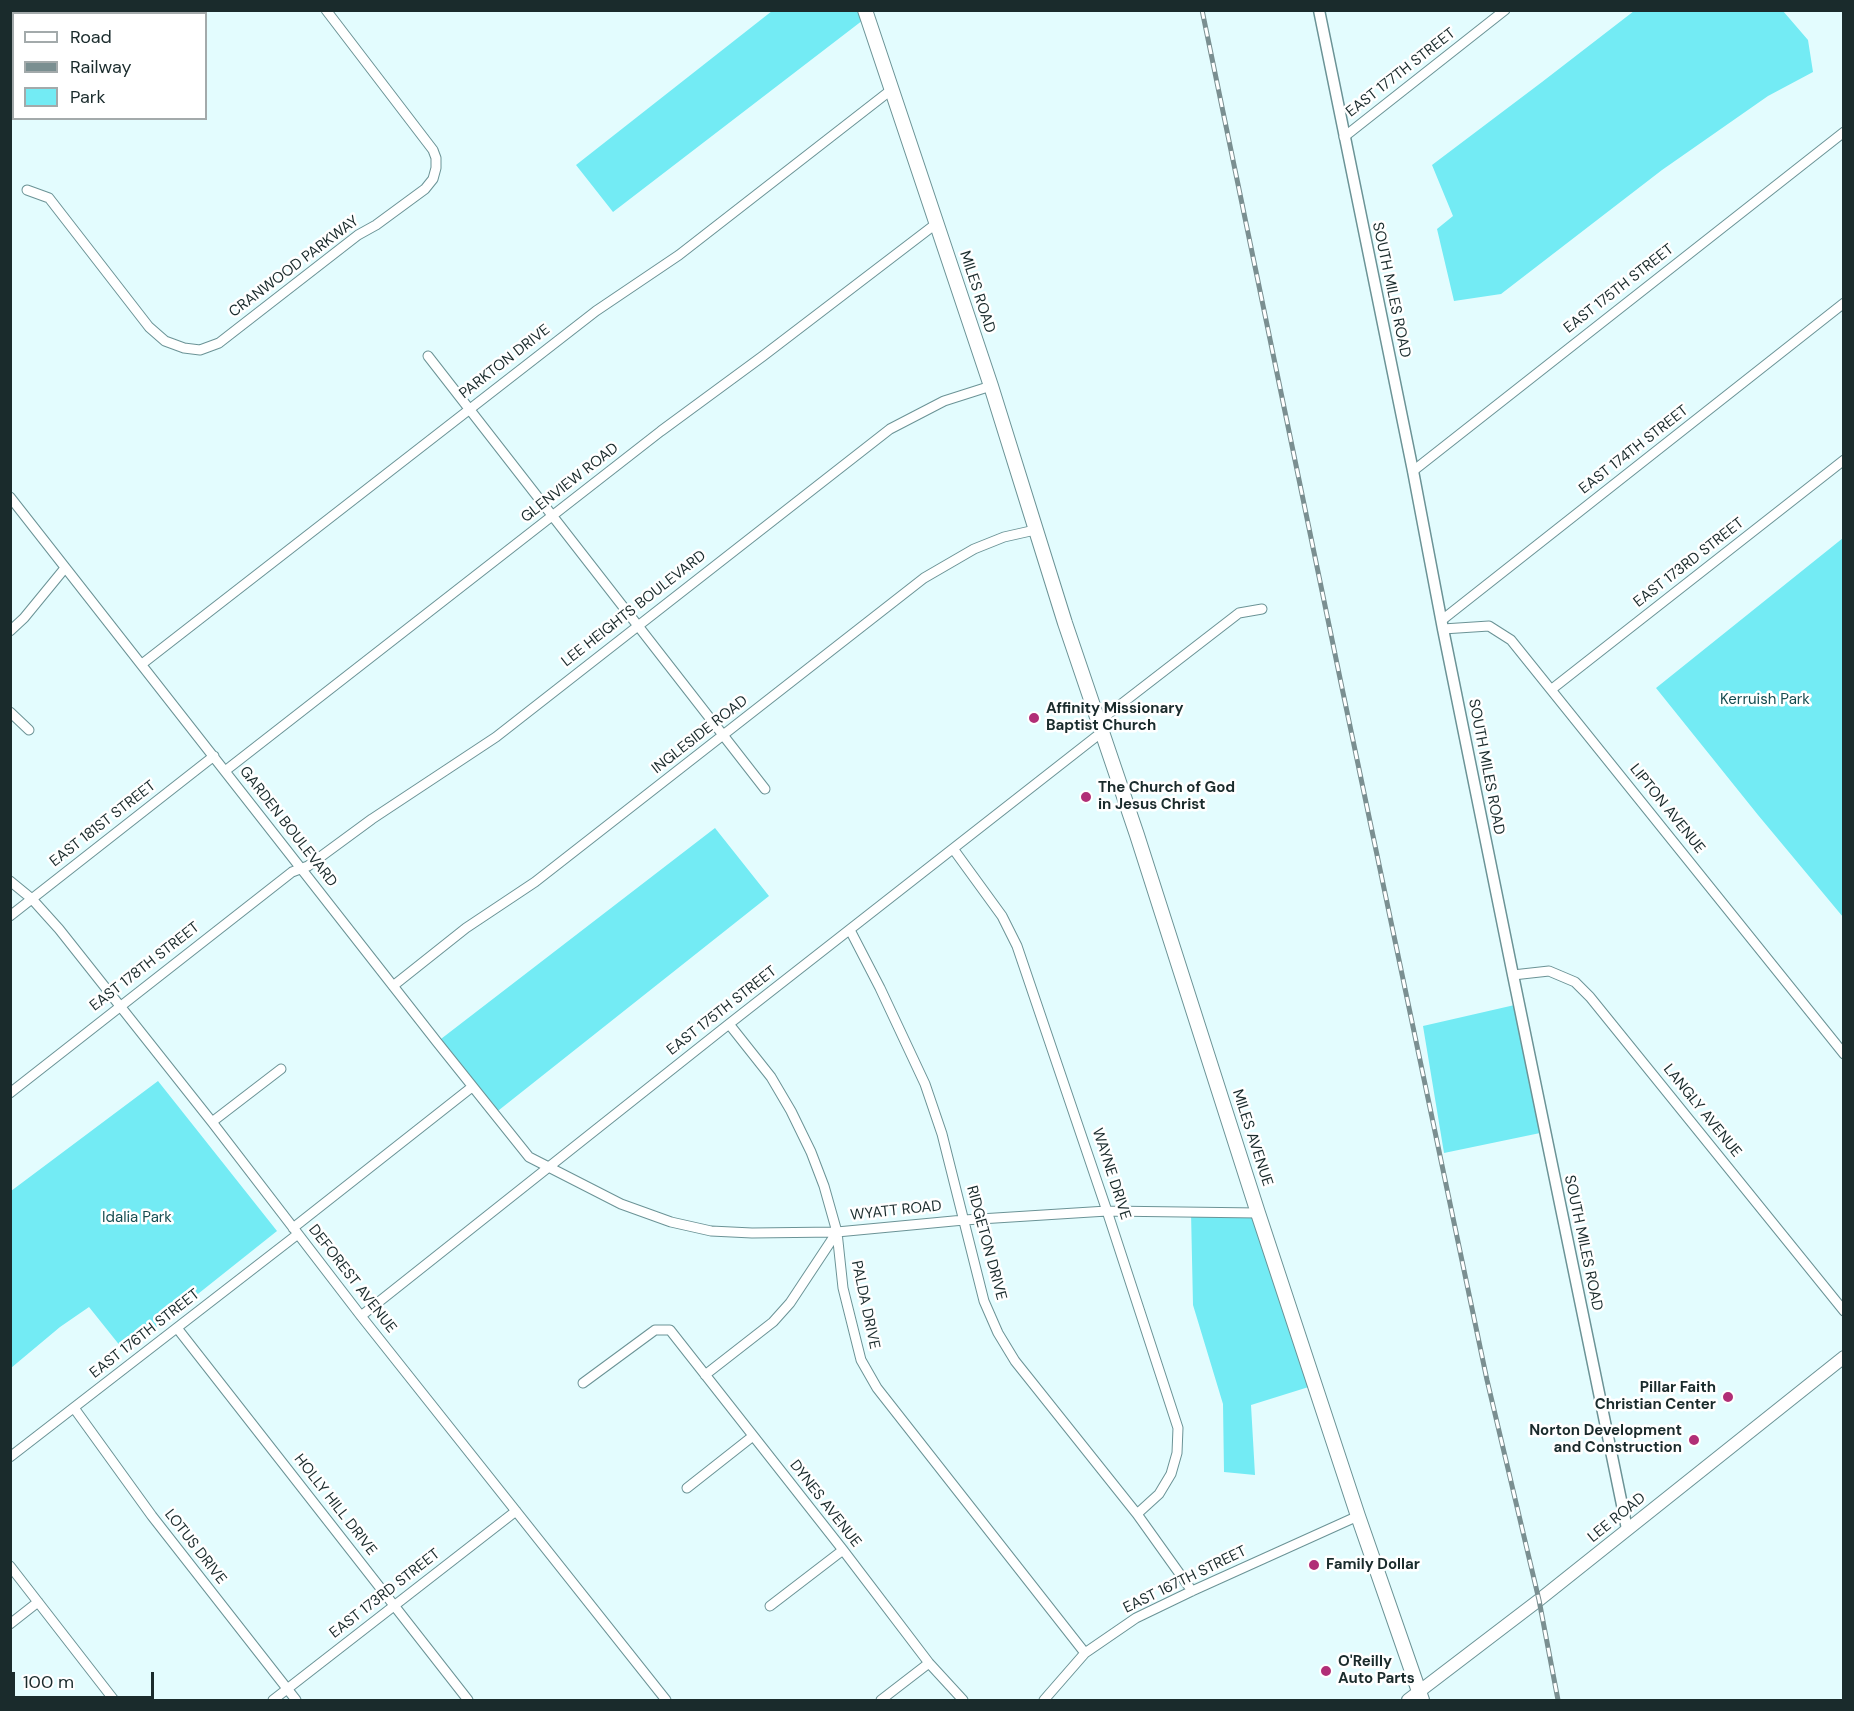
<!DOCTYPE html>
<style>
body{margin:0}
#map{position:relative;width:1854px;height:1711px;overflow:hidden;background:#e3fcfe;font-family:"DM Sans",sans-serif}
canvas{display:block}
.frame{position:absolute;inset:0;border:12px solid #1a2b2c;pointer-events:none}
.legend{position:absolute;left:12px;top:12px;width:195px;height:108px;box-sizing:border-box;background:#fff;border:2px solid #a3aaab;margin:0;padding:8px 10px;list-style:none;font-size:18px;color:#1a2b2c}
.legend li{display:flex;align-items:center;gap:12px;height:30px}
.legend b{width:30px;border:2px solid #a3aaab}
.scale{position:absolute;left:12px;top:1672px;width:142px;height:27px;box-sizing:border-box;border:3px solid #1a2b2c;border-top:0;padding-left:8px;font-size:18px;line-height:21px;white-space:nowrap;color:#1a2b2c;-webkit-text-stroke:4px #fff;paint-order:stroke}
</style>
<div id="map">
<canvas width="1854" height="1711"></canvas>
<div class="frame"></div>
<ul class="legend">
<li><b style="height:8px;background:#fff"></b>Road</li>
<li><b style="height:8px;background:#7a8f91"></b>Railway</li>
<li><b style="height:16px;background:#73ebf4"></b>Park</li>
</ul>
<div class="scale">100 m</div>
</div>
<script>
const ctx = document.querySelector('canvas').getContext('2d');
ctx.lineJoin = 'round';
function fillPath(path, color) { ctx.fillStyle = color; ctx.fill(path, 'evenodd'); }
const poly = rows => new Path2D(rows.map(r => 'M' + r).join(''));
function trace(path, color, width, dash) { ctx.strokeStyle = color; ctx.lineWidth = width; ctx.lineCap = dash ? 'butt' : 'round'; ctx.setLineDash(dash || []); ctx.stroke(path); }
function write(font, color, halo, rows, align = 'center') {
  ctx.font = font + ' "DM Sans",sans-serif'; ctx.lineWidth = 5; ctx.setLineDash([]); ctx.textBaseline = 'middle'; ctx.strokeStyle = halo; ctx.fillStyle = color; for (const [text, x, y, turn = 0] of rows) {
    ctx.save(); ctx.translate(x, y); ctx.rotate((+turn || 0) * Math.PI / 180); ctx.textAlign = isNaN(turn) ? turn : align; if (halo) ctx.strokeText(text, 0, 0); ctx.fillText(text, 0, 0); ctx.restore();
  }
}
const green = poly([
 [772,11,865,11,867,17,613,212,576,165],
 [1634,11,1783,11,1808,40,1813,72,1768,96,1662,170,1501,294,1454,301,1437,229,1453,216,1432,165,1542,82],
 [1843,538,1843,917,1758,815,1656,688],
 [715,828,769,896,494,1114,437,1042],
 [1519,1004,1545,1132,1444,1153,1423,1026],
 [158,1081,277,1231,125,1352,89,1307,60,1327,11,1368,11,1191],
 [1191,1212,1258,1213,1315,1385,1251,1405,1255,1475,1224,1472,1223,1404,1193,1305]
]);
const minor = poly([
 [1344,137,1505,10],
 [27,190,49,198,149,327,165,341,184,348,200,350,219,343,358,235,376,225,425,189,433,179,436,168,436,158,433,150,326,10],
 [428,356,765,789],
 [1413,471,1844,132],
 [10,497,437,1042,529,1157,621,1204,671,1222,711,1231,752,1233,837,1232,964,1220,1107,1211,1258,1213],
 [1442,620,1844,303],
 [1443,629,1489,626,1511,640,1844,1054],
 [10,631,24,618,65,568],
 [142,664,596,311,679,255,891,90],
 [1552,689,1844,460],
 [10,712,29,730],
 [1098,722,1239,613,1262,609],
 [225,771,661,431,763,356,937,223],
 [954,850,1002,916,1017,946,1107,1211,1178,1428,1177,1453,1171,1474,1159,1494,1137,1514],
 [10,881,32,899,59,929,212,1122,361,1316,666,1700],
 [10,916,214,756],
 [850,930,880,988,925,1084,942,1134,984,1301,998,1333,1015,1361,1137,1514,1192,1591],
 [1513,975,1549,971,1575,982,1590,997,1844,1311],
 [393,986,466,928,535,882,924,578,974,549,1004,537,1035,530],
 [729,1024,771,1077,791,1111,811,1152,824,1186,837,1232,843,1288,861,1360,877,1388,1085,1653],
 [10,1093,292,872,308,866,372,819,496,737,890,429,944,401,991,386],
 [212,1122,281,1069],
 [293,1228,472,1087],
 [361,1316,729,1024,1102,732],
 [177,1328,468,1700],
 [705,1375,773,1322,790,1303,837,1232],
 [583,1383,655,1330,670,1330,843,1550,929,1663,963,1700],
 [74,1408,152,1516,296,1700],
 [10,1457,298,1234],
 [687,1488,753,1436],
 [10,1566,114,1700],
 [770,1606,843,1550],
 [10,1624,38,1602],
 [273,1700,516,1511],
 [881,1700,929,1663],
 [1044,1700,1085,1653,1136,1618,1192,1591,1358,1516]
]);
const tertiary = poly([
 [1319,10,1413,471,1443,629,1513,975,1627,1529]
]);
const secondary = poly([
 [1408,1700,1539,1600,1844,1357]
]);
const primary = poly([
 [865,10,991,386,1065,623,1137,835,1258,1213,1358,1516,1422,1700]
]);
const rail = poly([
 [1202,10,1341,683,1487,1380,1539,1600,1558,1700]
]);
const markers = [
 [1034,718,6,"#b12e76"],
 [1086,797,6,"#b12e76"],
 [1728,1397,6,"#b12e76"],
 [1694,1440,6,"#b12e76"],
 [1314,1565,6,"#b12e76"],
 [1326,1671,6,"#b12e76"]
];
const streetNames = [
 ["EAST 177TH STREET",1401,73,-38],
 ["CRANWOOD PARKWAY",294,267,-37],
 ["EAST 175TH STREET",1619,289,-38],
 ["SOUTH MILES ROAD",1391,290,78],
 ["MILES ROAD",977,292,72],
 ["PARKTON DRIVE",505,362,-38],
 ["EAST 174TH STREET",1634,450,-38],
 ["GLENVIEW ROAD",570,483,-38],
 ["EAST 173RD STREET",1689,563,-38],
 ["LEE HEIGHTS BOULEVARD",634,609,-38],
 ["INGLESIDE ROAD",700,735,-38],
 ["SOUTH MILES ROAD",1486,767,79],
 ["LIPTON AVENUE",1667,809,51],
 ["EAST 181ST STREET",103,824,-38],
 ["GARDEN BOULEVARD",288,827,52],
 ["EAST 178TH STREET",145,967,-38],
 ["EAST 175TH STREET",722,1011,-38],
 ["LANGLY AVENUE",1702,1111,51],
 ["MILES AVENUE",1252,1138,72],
 ["WAYNE DRIVE",1111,1174,72],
 ["WYATT ROAD",896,1211,-6],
 ["RIDGETON DRIVE",986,1243,75],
 ["SOUTH MILES ROAD",1583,1243,78],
 ["DEFOREST AVENUE",352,1279,52],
 ["PALDA DRIVE",865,1305,78],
 ["EAST 176TH STREET",145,1334,-38],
 ["DYNES AVENUE",825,1504,52],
 ["HOLLY HILL DRIVE",335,1505,52],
 ["LEE ROAD",1617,1518,-39],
 ["LOTUS DRIVE",195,1547,52],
 ["EAST 167TH STREET",1185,1580,-26],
 ["EAST 173RD STREET",385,1594,-38]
];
const parkNames = [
 ["Kerruish Park",1765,700],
 ["Idalia Park",137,1218]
];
const poiNames = [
 ["Affinity Missionary",1046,709],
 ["Baptist Church",1046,726],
 ["The Church of God",1098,788],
 ["in Jesus Christ",1098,805],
 ["Pillar Faith",1716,1388,"right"],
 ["Christian Center",1716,1405,"right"],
 ["Norton Development",1682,1431,"right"],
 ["and Construction",1682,1448,"right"],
 ["Family Dollar",1326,1565],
 ["O'Reilly",1338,1662],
 ["Auto Parts",1338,1679]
];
fillPath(green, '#73ebf4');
trace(minor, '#6b9396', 11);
trace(tertiary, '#6b9396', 13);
trace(secondary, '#6b9396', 14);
trace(primary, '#6b9396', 16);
trace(minor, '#fff', 9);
trace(tertiary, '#fff', 10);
trace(secondary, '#fff', 12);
trace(primary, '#fff', 14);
trace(rail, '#7a8f91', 5);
trace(rail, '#fff', 3, [9]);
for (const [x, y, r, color] of markers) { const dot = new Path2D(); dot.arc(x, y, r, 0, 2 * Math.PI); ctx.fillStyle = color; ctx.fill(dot); trace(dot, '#fff', 2); }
write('15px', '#1a2b2c', '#fff', streetNames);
write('15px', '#164d51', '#fff', parkNames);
write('bold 15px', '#1a2b2c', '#fff', poiNames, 'left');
</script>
